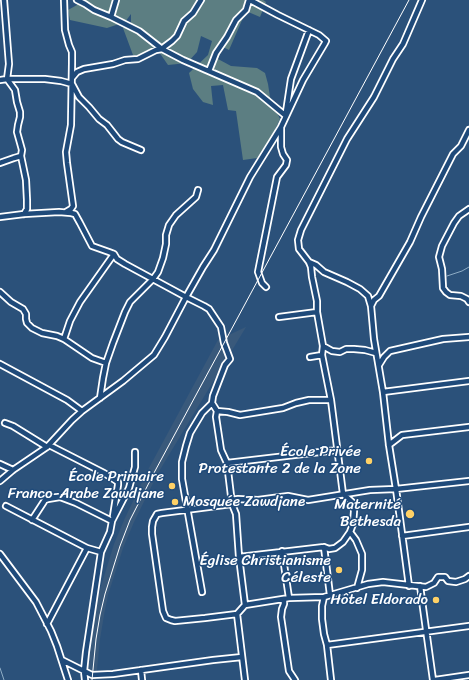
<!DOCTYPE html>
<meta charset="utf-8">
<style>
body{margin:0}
canvas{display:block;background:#2b517a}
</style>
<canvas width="469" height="680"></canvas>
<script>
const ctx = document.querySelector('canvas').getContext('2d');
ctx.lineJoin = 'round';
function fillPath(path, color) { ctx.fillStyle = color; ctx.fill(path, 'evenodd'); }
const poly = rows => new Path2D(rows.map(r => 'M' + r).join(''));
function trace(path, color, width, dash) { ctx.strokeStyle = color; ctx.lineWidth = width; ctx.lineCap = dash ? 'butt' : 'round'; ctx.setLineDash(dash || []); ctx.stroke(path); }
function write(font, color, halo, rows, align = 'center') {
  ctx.font = font + ' Sriracha,sans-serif'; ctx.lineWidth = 3; ctx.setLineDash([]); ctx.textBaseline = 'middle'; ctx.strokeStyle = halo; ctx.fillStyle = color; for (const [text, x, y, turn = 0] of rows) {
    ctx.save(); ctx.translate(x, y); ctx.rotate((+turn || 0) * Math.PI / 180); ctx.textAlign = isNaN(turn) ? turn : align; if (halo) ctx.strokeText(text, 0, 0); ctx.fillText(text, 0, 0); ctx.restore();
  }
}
const built = poly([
 [246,327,158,473,134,522,123,548,108,595,104,615,100,639,96,680,86,680,90,638,94,613,99,593,114,544,125,518,149,468,218,340]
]);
const green = poly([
 [78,0,263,0,266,2,260,17,246,11,229,50,223,47,218,59,231,66,257,68,265,73,268,84,270,97,280,119,272,136,257,158,243,160,236,111,228,110,223,85,211,86,213,105,203,102,193,89,189,73,208,55,212,41,201,36,197,52,187,63,168,65,159,52,147,50,141,55,133,55,123,28,131,26,131,14,125,22,107,28,70,20,68,10,77,5]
]);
const stream = poly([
 [447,276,462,271,469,267],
 [0,668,4,680]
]);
const street = poly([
 [64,0,65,30,69,45,72,52,72,63,71,125,66,152,67,163,73,206,71,209,66,212],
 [77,0,85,4,94,10,111,17,116,0],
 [250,0,278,15,319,35,326,41,325,43,303,80,281,127,281,147,283,154,287,160,286,165,277,177,258,272,262,283,266,287],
 [111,17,139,31,162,49,164,47,172,41,177,36,184,21,193,13,201,0],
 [209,71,216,53,227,37,236,20,246,10,249,0],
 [72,78,77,72,84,69,113,64,125,60,138,59,156,50,162,49,183,60,257,92,286,116],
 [7,79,45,79,61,81,72,84,79,97,89,107,99,119,107,125,118,139,122,142,141,150],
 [7,79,15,90,17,102,20,112,20,117,18,125,17,132,22,150,21,156,26,180,27,200,27,209,24,214],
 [0,80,7,79,9,64,4,0],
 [286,112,291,79,309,30],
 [0,163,14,158,21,156],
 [469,209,459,216,454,223,442,246,439,257,442,269,443,288,446,292,450,295,461,296,467,299,469,302],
 [0,217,24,214,59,212,71,213,75,214,80,223,92,246,109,252,114,254,117,259,125,264,186,297,204,306,209,309,221,327,224,343,230,359,225,365,213,396,212,403,217,411,216,417,221,450,227,463,232,504,236,514,239,557,245,605],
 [309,262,316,265,324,272,347,282,360,289,368,296,371,306],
 [0,292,11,302,23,309,26,314,26,319,27,323,32,328,42,333,57,336,64,339,92,358,106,363],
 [279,317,317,312],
 [64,339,70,321,80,302,114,254],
 [323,346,332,351,340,352,346,349,354,349,365,350,376,353],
 [310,357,322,355],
 [0,364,67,400,82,411],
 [379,365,384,357,390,351,443,339,469,337],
 [383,392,469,381],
 [100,398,103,378,106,363,113,343,125,312,130,302,153,279,158,272,163,258,166,244,166,235,169,225,176,215,196,197,198,190],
 [217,411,228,412,240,415,283,408,296,403,309,400,331,400],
 [5,423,13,426,47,447],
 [49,445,104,473,118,482,118,485,113,516],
 [389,445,402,435,469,427],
 [227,463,337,450],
 [0,464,13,470],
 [0,481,13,470,47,447,72,420,82,411,123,381,154,355,165,337,186,297,203,267,214,250,250,177,281,127],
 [231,500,238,499,258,500,288,496,308,500,370,490,396,489,469,481],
 [232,504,162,513,157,514,153,521,152,527,152,534,163,611,166,618,171,620,175,621,205,618,237,614,245,605,289,598,324,597,368,584,383,582,426,587,434,583,438,577,445,577,448,581,456,582,465,579,469,576],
 [6,506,87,548,101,552],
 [32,520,45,500,48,499,60,497,76,503,112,521],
 [402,536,469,527],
 [324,547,330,595],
 [282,551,289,598],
 [0,554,36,602,51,631,57,646,68,680],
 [239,557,324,547,329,549,335,548,343,542,350,532],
 [409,586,396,489,389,445,383,392,374,339,371,306,374,300,379,296,410,242,421,217,453,154,461,146,469,130],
 [420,586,433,680],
 [357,588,362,570,362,554,356,540,350,532,353,524,354,511,352,502,343,494,331,400,322,355,323,346,317,312,317,301,312,277,311,267,309,262,299,249,298,240,301,230,347,139,374,97,393,59,403,44,422,0],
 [202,592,182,479,182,462,186,446,190,433,202,413,212,403],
 [324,597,322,606,322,619,324,634,327,645,331,680],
 [284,599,284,604,282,609,281,617,289,671,295,680],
 [237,614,245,680],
 [47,624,87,548],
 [327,645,469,626],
 [62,660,92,675,113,674,213,660,242,657],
 [141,670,142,680],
 [85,680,84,671,86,652,101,552,110,532,112,521,129,488,135,467,135,452],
 [435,680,469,675]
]);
const rail = poly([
 [92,680,96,639,100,615,105,594,120,546,130,520,155,471,409,0]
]);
const markers = [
 [369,461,4,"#ffd166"],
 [172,486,4,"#ffd166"],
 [175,502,4,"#ffd166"],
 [410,514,5,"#ffd166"],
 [339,570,4,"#ffd166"],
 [436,600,4,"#ffd166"]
];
const poiNames = [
 ["École Privée",361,452],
 ["Protestante 2 de la Zone",361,469],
 ["École Primaire",164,477],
 ["Franco-Arabe Zawdjane",164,494],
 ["Mosquée Zawdjane",183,502,"left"],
 ["Maternité",401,505],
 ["Bethesda",401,522],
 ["Église Christianisme",331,561],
 ["Céleste",331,578],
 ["Hôtel Eldorado",428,600]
];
fillPath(built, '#39597b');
fillPath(green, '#5c7e82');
trace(stream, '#8eacc5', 1);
trace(street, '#fff', 8);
trace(street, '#1f4a7a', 4.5);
trace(rail, '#fff', 1);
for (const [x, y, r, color] of markers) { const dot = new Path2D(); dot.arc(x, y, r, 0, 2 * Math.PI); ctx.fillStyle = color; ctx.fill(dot); trace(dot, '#1f4a7a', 1.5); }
write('15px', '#fff', '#1f4a7a', poiNames, 'right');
</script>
